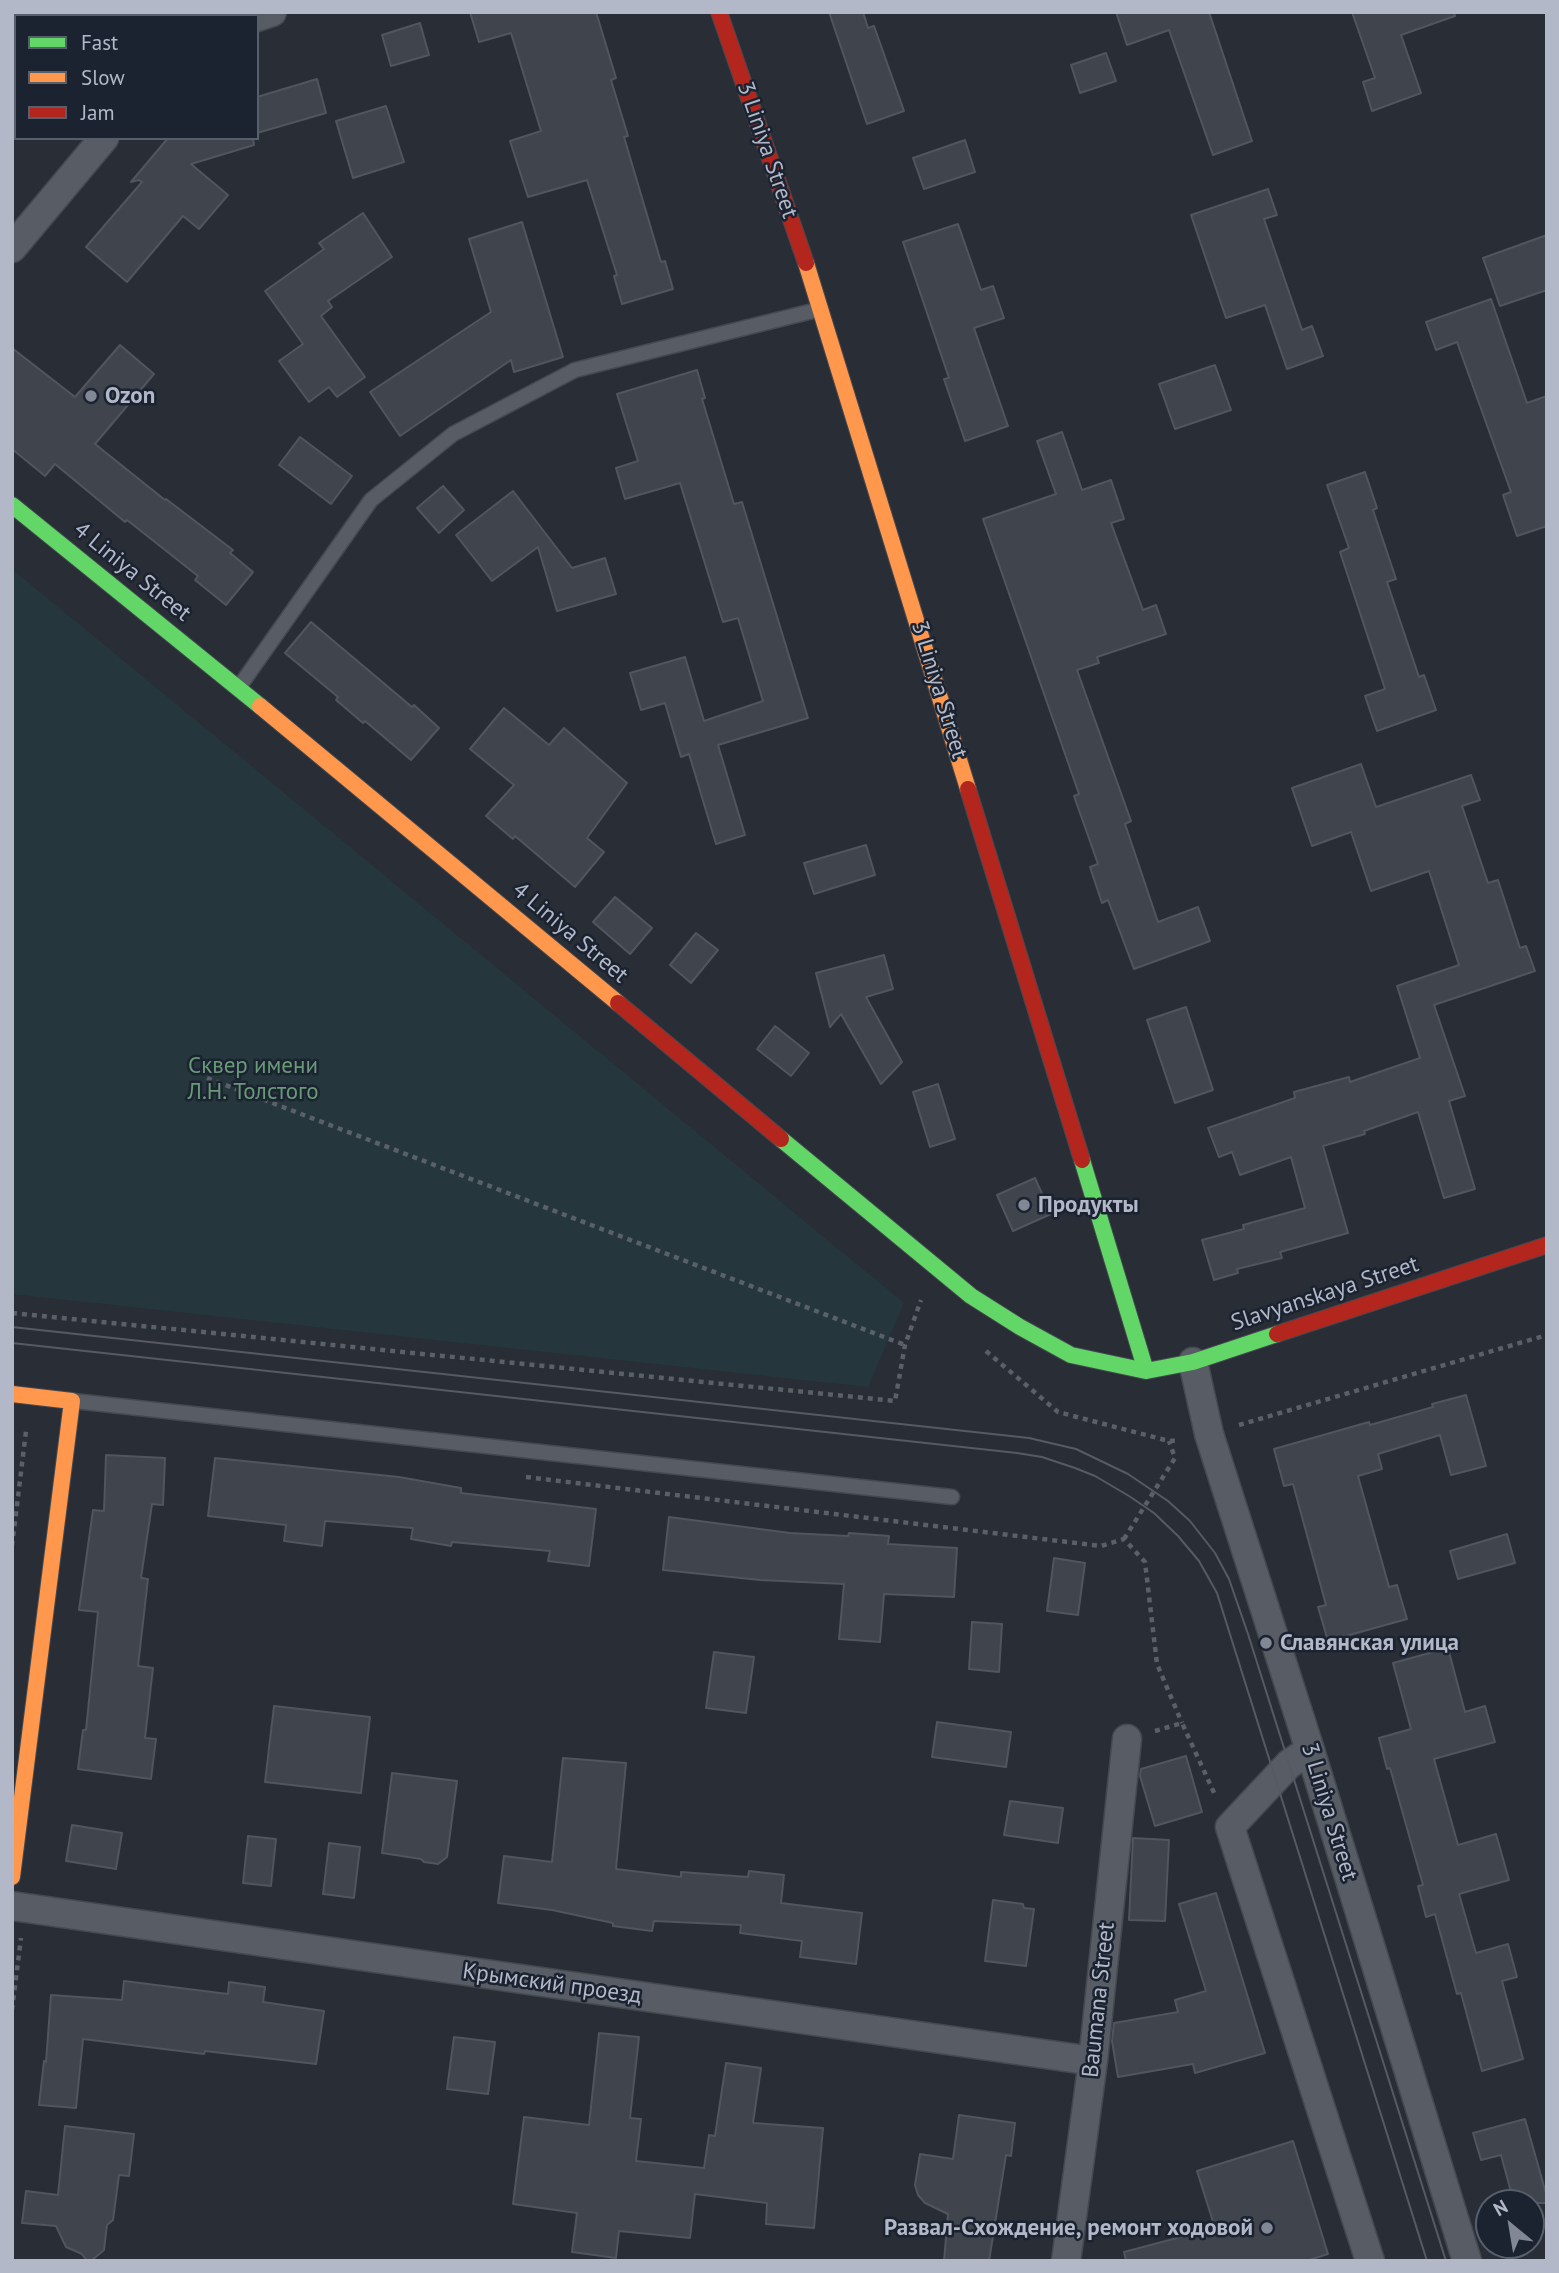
<!DOCTYPE html>
<meta charset="utf-8">
<style>
body{margin:0}
#map{position:relative;width:1559px;height:2273px;overflow:hidden;background:#282d36;font-family:"PT Sans",sans-serif}
canvas{display:block}
.frame{position:absolute;inset:0;border:14px solid #b2b8c8;pointer-events:none}
.legend{position:absolute;left:14px;top:14px;width:245px;height:126px;box-sizing:border-box;background:#1b2331;border:2px solid #575f6d;margin:0;padding:9px 12px;list-style:none;font-size:21px;color:#b2b8c8}
.legend li{display:flex;align-items:center;gap:14px;height:35px}
.legend b{width:35px;border:2px solid #575f6d}
.north{position:absolute;left:1475px;top:2189px;width:70px;height:70px;box-sizing:border-box;background:#1b2331;border:2px solid #575f6d;border-radius:50%;rotate:330deg;font-size:19px;font-weight:700;line-height:28px;text-align:center;color:#b2b8c8}
.north::after{content:'';display:block;margin:auto;width:24px;height:32px;background:#828795;clip-path:polygon(50% 0,100% 100%,50% 72%,0 100%)}
</style>
<div id="map">
<canvas width="1559" height="2273"></canvas>
<div class="frame"></div>
<ul class="legend">
<li><b style="height:9px;background:#63d668"></b>Fast</li>
<li><b style="height:9px;background:#ff974d"></b>Slow</li>
<li><b style="height:9px;background:#b3261e"></b>Jam</li>
</ul>
<div class="north">N</div>
</div>
<script>
const ctx = document.querySelector('canvas').getContext('2d');
ctx.lineJoin = 'round';
function fillPath(path, color) { ctx.fillStyle = color; ctx.fill(path, 'evenodd'); }
const poly = rows => new Path2D(rows.map(r => 'M' + r).join(''));
function trace(path, color, width, dash) { ctx.strokeStyle = color; ctx.lineWidth = width; ctx.lineCap = dash ? 'butt' : 'round'; ctx.setLineDash(dash || []); ctx.stroke(path); }
function write(font, color, halo, rows, align = 'center') {
  ctx.font = font + ' "PT Sans",sans-serif'; ctx.lineWidth = 5; ctx.setLineDash([]); ctx.textBaseline = 'middle'; ctx.strokeStyle = halo; ctx.fillStyle = color; for (const [text, x, y, turn = 0] of rows) {
    ctx.save(); ctx.translate(x, y); ctx.rotate((+turn || 0) * Math.PI / 180); ctx.textAlign = isNaN(turn) ? turn : align; if (halo) ctx.strokeText(text, 0, 0); ctx.fillText(text, 0, 0); ctx.restore();
  }
}
const green = poly([
 [12,569,904,1303,868,1387,12,1294]
]);
const building = poly([
 [470,12,596,12,616,78,611,80,628,136,624,137,661,262,665,261,673,289,622,304,614,276,617,275,587,180,528,197,510,141,541,131,511,33,479,42,470,12],
 [829,12,863,12,868,28,874,26,904,111,867,124,829,12],
 [1116,12,1209,12,1252,141,1213,155,1169,30,1127,45,1116,12],
 [1352,12,1454,12,1455,16,1401,35,1421,93,1372,111,1363,82,1375,78,1352,12],
 [420,23,429,55,391,66,382,35,420,23],
 [1106,53,1116,81,1080,93,1071,65,1106,53],
 [317,79,326,113,257,133,257,97,317,79],
 [386,106,404,162,353,178,336,121,386,106],
 [168,138,253,138,254,145,191,164,228,195,199,229,183,216,127,282,86,247,142,182,139,180,131,182,168,138],
 [965,140,975,172,924,189,913,158,965,140],
 [1268,189,1277,215,1264,219,1302,330,1312,326,1323,356,1287,369,1265,305,1226,318,1191,215,1268,189],
 [363,213,392,257,328,301,332,307,321,316,365,377,337,397,329,387,309,402,279,361,303,344,265,291,324,249,319,243,363,213],
 [522,222,563,357,514,372,511,360,400,436,370,392,491,312,469,239,522,222],
 [958,224,981,290,993,286,1004,318,974,328,1008,426,965,441,944,379,949,378,903,242,958,224],
 [1547,235,1547,290,1500,306,1483,258,1547,235],
 [1491,299,1527,403,1547,396,1547,526,1517,536,1503,495,1511,492,1457,342,1436,350,1426,322,1491,299],
 [120,345,154,374,95,444,165,500,166,499,233,550,230,553,253,572,226,605,195,580,198,576,127,520,125,522,55,464,45,476,12,449,12,348,75,397,120,345],
 [1215,365,1231,410,1175,429,1159,384,1215,365],
 [697,370,705,398,702,399,734,504,742,502,808,718,718,745,745,835,716,844,689,754,681,757,665,703,641,710,630,673,685,657,704,721,763,701,738,618,723,622,680,483,625,499,616,468,638,461,617,394,697,370],
 [1062,432,1082,490,1111,480,1124,519,1111,523,1143,610,1156,605,1166,634,1097,657,1099,663,1077,670,1131,821,1125,824,1158,922,1198,907,1210,941,1134,969,1108,900,1102,903,1090,867,1098,864,1074,796,1079,794,983,519,1056,494,1037,441,1062,432],
 [300,437,352,476,331,504,279,465,300,437],
 [1365,472,1377,508,1373,510,1396,579,1387,582,1419,677,1424,675,1436,710,1377,731,1365,696,1385,689,1340,552,1349,548,1327,485,1365,472],
 [443,486,464,510,439,533,417,508,443,486],
 [513,491,572,568,605,558,616,594,557,611,538,547,492,581,456,535,513,491],
 [311,622,412,707,414,705,439,728,411,760,365,721,363,723,336,700,338,697,285,653,311,622],
 [504,708,549,745,564,728,627,783,587,838,604,852,575,887,515,836,513,839,486,816,514,785,470,749,504,708],
 [1361,764,1376,807,1471,775,1480,800,1462,806,1488,883,1498,880,1520,948,1526,946,1535,971,1434,1005,1465,1096,1449,1101,1475,1189,1444,1198,1418,1112,1364,1131,1365,1134,1323,1146,1348,1233,1280,1252,1282,1258,1237,1269,1238,1273,1214,1280,1202,1240,1244,1229,1243,1225,1305,1208,1291,1157,1240,1175,1232,1152,1219,1157,1208,1128,1295,1098,1294,1092,1349,1077,1350,1082,1420,1058,1397,986,1459,965,1429,871,1371,891,1351,832,1312,846,1292,788,1361,764],
 [866,845,875,875,814,894,804,863,866,845],
 [615,897,652,928,630,954,593,922,615,897],
 [696,933,718,950,691,983,670,965,696,933],
 [884,955,893,989,866,997,902,1062,881,1084,841,1014,830,1027,816,973,884,955],
 [1186,1007,1213,1090,1175,1103,1147,1020,1186,1007],
 [775,1026,809,1053,791,1076,757,1049,775,1026],
 [938,1084,955,1139,930,1147,913,1092,938,1084],
 [1035,1178,1051,1214,1013,1231,997,1195,1035,1178],
 [1466,1395,1486,1466,1451,1475,1440,1435,1378,1454,1382,1469,1358,1476,1389,1587,1397,1585,1407,1619,1328,1641,1318,1607,1326,1605,1293,1484,1284,1486,1274,1449,1369,1422,1370,1425,1433,1407,1432,1404,1466,1395],
 [106,1455,165,1458,163,1505,152,1504,141,1578,148,1579,138,1666,153,1668,145,1738,156,1739,151,1779,78,1769,83,1730,86,1730,98,1612,79,1610,93,1510,104,1511,106,1455],
 [215,1458,399,1477,461,1488,461,1493,596,1509,589,1566,548,1561,550,1551,452,1542,451,1546,411,1539,413,1528,325,1521,322,1546,284,1541,286,1525,208,1516,215,1458],
 [669,1517,790,1533,848,1536,849,1533,889,1536,888,1544,957,1548,954,1597,884,1594,880,1642,839,1639,844,1584,760,1580,663,1570,669,1517],
 [1507,1534,1515,1563,1458,1579,1450,1551,1507,1534],
 [1054,1558,1085,1563,1078,1615,1047,1611,1054,1558],
 [972,1622,1002,1624,999,1672,969,1669,972,1622],
 [1448,1648,1465,1712,1485,1706,1495,1742,1434,1759,1458,1845,1496,1834,1509,1880,1459,1894,1476,1953,1508,1944,1517,1977,1502,1981,1523,2059,1482,2071,1461,1993,1457,1994,1435,1914,1426,1917,1418,1886,1423,1885,1390,1768,1387,1769,1379,1738,1411,1729,1393,1663,1448,1648],
 [714,1652,754,1657,746,1713,706,1708,714,1652],
 [274,1706,370,1717,361,1793,265,1782,274,1706],
 [937,1722,1011,1732,1006,1767,932,1757,937,1722],
 [1186,1756,1202,1812,1155,1826,1140,1776,1141,1769,1186,1756],
 [563,1758,626,1763,616,1869,681,1877,681,1872,748,1877,749,1871,784,1875,781,1903,862,1913,856,1964,800,1957,802,1941,740,1933,741,1925,654,1921,652,1931,613,1926,613,1923,552,1910,498,1903,504,1856,552,1862,563,1758],
 [392,1773,457,1781,447,1857,438,1864,424,1862,421,1859,382,1853,392,1773],
 [1010,1801,1063,1808,1058,1843,1004,1835,1010,1801],
 [72,1825,122,1833,116,1869,66,1861,72,1825],
 [248,1836,276,1839,271,1886,243,1883,248,1836],
 [1133,1838,1169,1840,1165,1921,1129,1920,1133,1838],
 [329,1843,360,1847,354,1898,323,1894,329,1843],
 [1216,1893,1265,2053,1195,2073,1193,2064,1118,2077,1112,2041,1114,2023,1178,2012,1175,2000,1206,1991,1179,1904,1216,1893],
 [993,1900,1023,1904,1024,1908,1034,1909,1026,1966,985,1961,993,1900],
 [124,1981,228,1994,229,1982,265,1987,263,2002,324,2011,316,2064,205,2051,204,2054,83,2039,76,2108,39,2105,44,2061,46,2062,51,1995,122,2000,124,1981],
 [599,2033,639,2037,630,2118,641,2119,636,2161,704,2168,709,2135,715,2136,726,2063,761,2068,753,2123,823,2128,814,2228,766,2224,767,2203,695,2194,690,2238,619,2231,616,2258,572,2252,577,2213,513,2204,524,2117,589,2125,599,2033],
 [454,2037,495,2042,488,2094,447,2089,454,2037],
 [959,2115,1015,2123,1011,2156,1006,2155,989,2261,944,2261,948,2214,925,2203,918,2195,915,2185,920,2154,953,2159,959,2115],
 [1525,2119,1547,2197,1547,2203,1514,2203,1501,2155,1481,2160,1473,2133,1525,2119],
 [65,2126,134,2134,129,2176,119,2175,113,2220,107,2225,104,2250,91,2261,87,2261,82,2254,66,2247,56,2226,22,2223,26,2191,58,2195,65,2126],
 [1293,2141,1328,2254,1306,2261,1126,2261,1124,2252,1215,2228,1197,2171,1293,2141]
]);
const path = poly([
 [207,1078,905,1345],
 [12,1313,895,1401,905,1345,921,1300],
 [986,1351,1058,1412,1169,1441,1179,1440],
 [1239,1425,1547,1335],
 [526,1477,1101,1546,1124,1539,1145,1562,1157,1664,1182,1723],
 [1124,1539,1175,1458,1169,1441],
 [12,1546,26,1431],
 [1155,1731,1182,1723,1216,1797],
 [12,2010,21,1938]
]);
const lane = poly([
 [239,687,371,500,453,434,575,370,821,309],
 [74,1401,952,1497]
]);
const street = poly([
 [163,12,165,16],
 [257,17,272,12],
 [12,248,104,138],
 [1193,1362,1209,1434,1310,1750,1467,2261],
 [1310,1750,1289,1764,1230,1827,1370,2261],
 [12,1906,1093,2061],
 [1066,2261,1093,2061,1127,1739]
]);
const fast = poly([
 [12,505,260,706],
 [781,1139,971,1296,1020,1327,1071,1355,1146,1371,1193,1362,1277,1334],
 [1082,1160,1146,1371]
]);
const slow = poly([
 [806,263,968,789],
 [260,706,618,1003],
 [12,1394,72,1401,12,1877]
]);
const jam = poly([
 [719,12,806,263],
 [968,789,1082,1160],
 [618,1003,781,1139],
 [1277,1334,1547,1245]
]);
const tram = poly([
 [12,1327,1029,1438,1076,1449,1128,1474,1168,1501,1190,1521,1215,1553,1229,1579,1248,1634,1446,2261],
 [12,1343,1017,1453,1042,1457,1075,1468,1095,1476,1129,1496,1154,1513,1178,1536,1199,1561,1217,1593,1427,2261]
]);
const markers = [
 [91,396,7,"#828795"],
 [1024,1205,7,"#828795"],
 [1266,1643,7,"#828795"],
 [1267,2228,7,"#828795"]
];
const streetNames = [
 ["3 Liniya Street",767,150,71],
 ["4 Liniya Street",132,572,39],
 ["3 Liniya Street",939,690,73],
 ["4 Liniya Street",570,933,40],
 ["Slavyanskaya Street",1325,1294,-18],
 ["3 Liniya Street",1329,1812,73],
 ["Крымский проезд",552,1984,8],
 ["Baumana Street",1099,2000,-84]
];
const poiNames = [
 ["Ozon",105,396],
 ["Продукты",1038,1205],
 ["Славянская улица",1280,1643],
 ["Развал-Схождение, ремонт ходовой",1253,2228,"right"]
];
const parkNames = [
 ["Сквер имени",253,1066],
 ["Л.Н. Толстого",253,1092]
];
fillPath(green, '#25373c');
fillPath(building, '#40444c');
trace(building, '#50555e', 2);
trace(lane, '#44484f', 17);
trace(street, '#44484f', 31);
trace(fast, '#44484f', 18);
trace(slow, '#44484f', 18);
trace(jam, '#44484f', 18);
trace(path, '#5a6067', 4.5, [5, 5]);
trace(lane, '#585c65', 14);
trace(street, '#585c65', 28);
trace(fast, '#63d668', 16);
trace(slow, '#ff974d', 16);
trace(jam, '#b3261e', 16);
trace(tram, '#575a62', 2);
for (const [x, y, r, color] of markers) { const dot = new Path2D(); dot.arc(x, y, r, 0, 2 * Math.PI); ctx.fillStyle = color; ctx.fill(dot); trace(dot, '#1b2331', 2.5); }
write('23px', '#b2b8c8', '#1b2331', streetNames);
write('bold 23px', '#b2b8c8', '#1b2331', poiNames, 'left');
write('23px', '#689a78', '#1b2331', parkNames);
</script>
